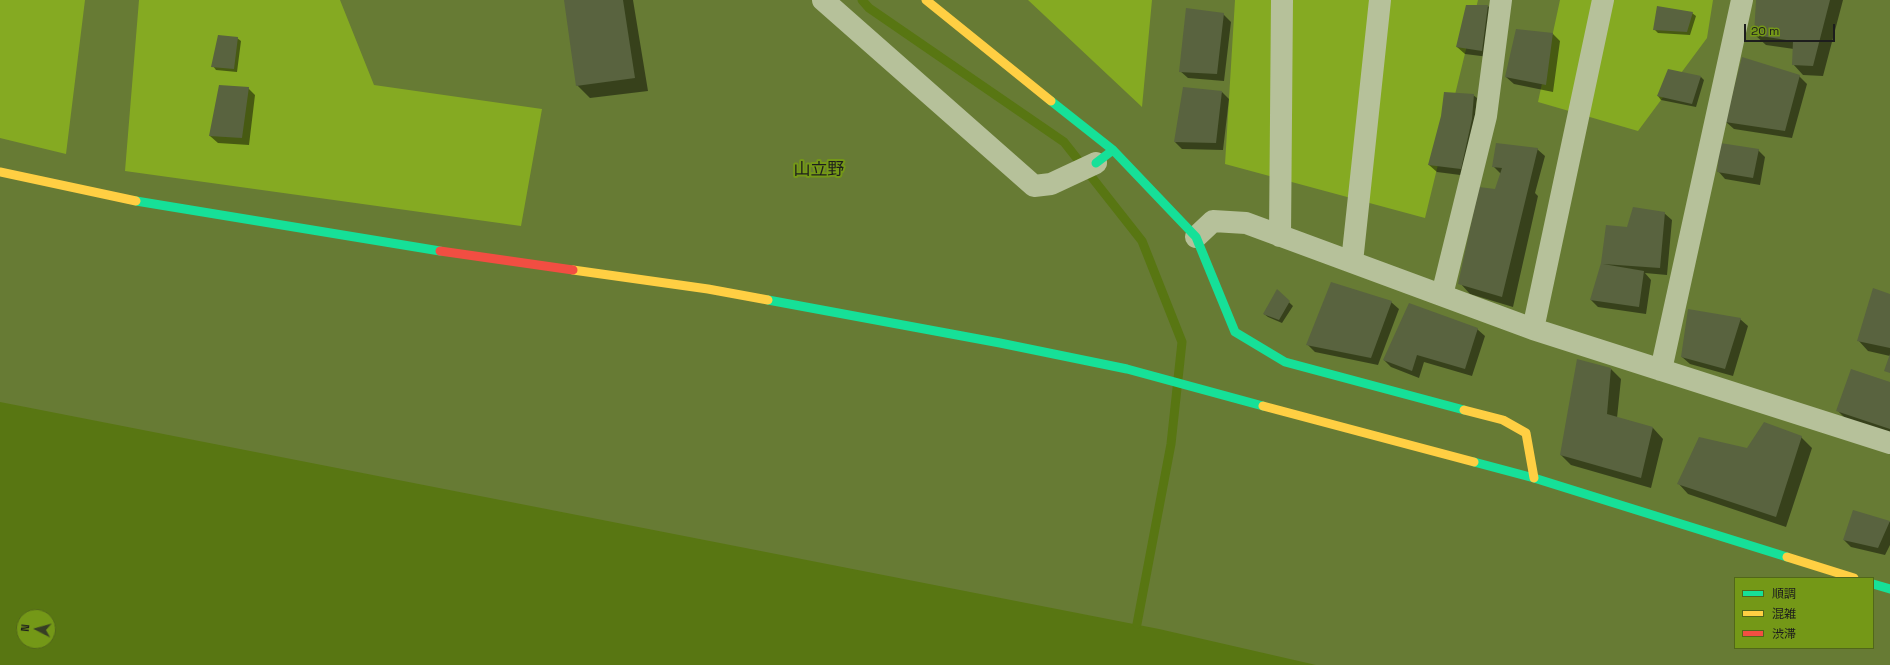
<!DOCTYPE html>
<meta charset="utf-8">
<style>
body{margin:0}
#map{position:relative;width:1890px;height:665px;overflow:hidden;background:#677b34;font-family:"Space Grotesk","Noto Sans JP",sans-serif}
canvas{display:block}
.legend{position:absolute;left:1734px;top:577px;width:140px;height:72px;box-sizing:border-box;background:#749817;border:1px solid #516719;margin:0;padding:5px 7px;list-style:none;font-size:12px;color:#1d1d1d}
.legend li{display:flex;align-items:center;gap:8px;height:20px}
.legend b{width:20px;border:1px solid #516719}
.north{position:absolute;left:16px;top:609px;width:40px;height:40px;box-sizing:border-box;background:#749817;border:1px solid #516719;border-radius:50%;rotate:276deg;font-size:11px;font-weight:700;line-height:16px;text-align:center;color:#1d1d1d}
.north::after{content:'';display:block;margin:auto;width:14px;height:18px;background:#373e25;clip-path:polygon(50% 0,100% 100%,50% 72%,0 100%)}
.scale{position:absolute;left:1744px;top:24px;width:91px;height:18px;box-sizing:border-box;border:2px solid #1d1d1d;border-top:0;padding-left:5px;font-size:12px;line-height:14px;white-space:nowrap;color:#1d1d1d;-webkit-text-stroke:3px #749817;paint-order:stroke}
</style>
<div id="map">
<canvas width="1890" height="665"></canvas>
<ul class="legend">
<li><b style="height:5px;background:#16e098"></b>順調</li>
<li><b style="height:5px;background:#ffcf43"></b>混雑</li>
<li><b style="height:5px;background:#f24e42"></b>渋滞</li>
</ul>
<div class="north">N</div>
<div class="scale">20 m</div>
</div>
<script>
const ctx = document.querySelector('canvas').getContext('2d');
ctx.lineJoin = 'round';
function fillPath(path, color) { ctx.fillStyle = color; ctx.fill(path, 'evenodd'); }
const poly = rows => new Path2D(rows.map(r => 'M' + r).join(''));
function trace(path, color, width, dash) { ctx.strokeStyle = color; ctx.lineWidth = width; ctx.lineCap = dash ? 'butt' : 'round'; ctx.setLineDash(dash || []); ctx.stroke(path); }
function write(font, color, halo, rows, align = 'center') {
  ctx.font = font + ' "Space Grotesk","Noto Sans JP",sans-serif'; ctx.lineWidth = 4; ctx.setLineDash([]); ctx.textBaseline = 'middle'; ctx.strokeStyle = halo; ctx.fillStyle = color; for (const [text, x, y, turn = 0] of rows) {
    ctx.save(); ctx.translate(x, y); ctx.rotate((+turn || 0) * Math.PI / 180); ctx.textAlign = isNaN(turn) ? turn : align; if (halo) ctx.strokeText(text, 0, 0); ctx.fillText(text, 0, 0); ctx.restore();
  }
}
const green = poly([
 [0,0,85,0,66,154,0,138],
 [139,0,340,0,374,85,542,109,521,226,125,171],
 [1028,0,1152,0,1142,107],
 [1235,0,1478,0,1425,218,1225,164],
 [1560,0,1713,0,1707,38,1638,131,1538,102]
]);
const water = poly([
 [0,402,1159,629,1316,665,0,665],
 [24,617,48,617,48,641,24,641]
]);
const shadow = poly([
 [565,0,633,0,648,91,590,98,577,85],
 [1757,0,1843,0,1823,76,1803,75,1793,64,1794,49,1766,45,1755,35],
 [1488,6,1495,14,1489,57,1465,54,1457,47],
 [1692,13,1696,16,1690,35,1658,33,1654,29],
 [1223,14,1231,22,1224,81,1188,78,1180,71],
 [1553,34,1560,41,1553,92,1514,84,1506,77],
 [237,38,241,41,237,72,216,70,213,66],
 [1799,76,1807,84,1792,138,1734,129,1726,122],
 [1701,77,1704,80,1696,107,1661,100,1658,96],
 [248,88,255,95,249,145,218,143,210,136],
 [1222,92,1229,99,1223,150,1182,149,1175,142],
 [1473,95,1477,98,1468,176,1437,172,1429,165],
 [1537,149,1545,156,1535,193,1538,196,1513,307,1470,294,1460,283,1496,190,1501,174,1493,166],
 [1758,150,1765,157,1760,185,1725,179,1718,171],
 [1664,213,1672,220,1667,275,1645,273,1651,280,1646,314,1598,307,1591,300,1602,264],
 [1277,291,1293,306,1282,323,1268,317,1264,314],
 [1890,295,1890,356,1868,351,1858,340],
 [1391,302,1399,309,1378,365,1315,352,1308,345],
 [1740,319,1748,326,1733,376,1690,364,1682,357],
 [1477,329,1485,336,1472,376,1424,362,1419,378,1391,367,1384,360],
 [1611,369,1621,379,1617,418,1653,428,1663,439,1651,488,1571,465,1561,455],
 [1890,383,1890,433,1845,418,1838,411],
 [1801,437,1812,448,1786,527,1688,494,1678,483,1747,449],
 [1854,512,1890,522,1890,545,1885,555,1851,547,1844,540]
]);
const stream = poly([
 [862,0,869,8,1064,142,1142,241,1182,342,1171,444,1137,624]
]);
const building = poly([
 [564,0,623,0,635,78,576,86],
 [1756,0,1830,0,1813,66,1792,65,1793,41,1754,35],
 [1466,5,1488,5,1482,51,1456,47],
 [1657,6,1693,12,1687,32,1653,30],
 [1186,8,1224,13,1217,74,1179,72],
 [1516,29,1553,33,1546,85,1505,77],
 [218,35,238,37,234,69,211,67],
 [1742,57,1800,75,1785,131,1725,122],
 [1668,69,1701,76,1692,104,1657,96],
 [219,85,249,87,242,138,209,136],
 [1183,87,1222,91,1216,143,1174,142],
 [1444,92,1474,94,1472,119,1461,169,1428,165,1441,116],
 [1496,143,1538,148,1502,297,1458,284,1479,187,1495,189,1502,168,1492,167],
 [1720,143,1759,149,1753,178,1717,172],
 [1633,207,1665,212,1660,268,1603,264,1644,271,1639,307,1590,300,1601,263,1606,225,1627,227],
 [1331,282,1392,301,1371,358,1306,345],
 [1873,288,1890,294,1890,348,1857,341],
 [1277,289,1290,301,1279,320,1263,314],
 [1409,303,1478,328,1465,369,1417,355,1412,371,1383,360],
 [1688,309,1741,318,1725,369,1681,357],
 [1890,354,1890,373,1884,371],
 [1577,359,1611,368,1607,414,1653,427,1641,478,1560,455],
 [1851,369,1890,382,1890,429,1836,411],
 [1764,422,1802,436,1776,517,1677,484,1699,437,1747,448],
 [1853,510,1890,521,1878,548,1843,540]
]);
const street = poly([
 [823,0,1034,186,1051,184,1096,163],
 [1280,236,1282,0],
 [1196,237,1213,221,1246,223,1533,329,1890,443],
 [1352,262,1380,0],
 [1442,295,1486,116,1501,0],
 [1533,329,1603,0],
 [1661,370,1742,0]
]);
const fast = poly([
 [1051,101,1113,150,1196,237,1235,332,1285,362,1464,410],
 [1096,163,1113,150],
 [136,201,440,251],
 [768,300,1000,343,1127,369,1263,406],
 [1474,462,1534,478,1787,557],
 [1873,584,1890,589]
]);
const slow = poly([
 [926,0,1051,101],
 [0,172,136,201],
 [573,270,708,289,768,300],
 [1263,406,1474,462],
 [1464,410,1503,420,1526,433,1534,478],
 [1787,557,1854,578]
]);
const jam = poly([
 [440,251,573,270]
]);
const quarterNames = [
 ["山立野",819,170]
];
fillPath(green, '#85aa22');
fillPath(water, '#587612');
fillPath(shadow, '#0007');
trace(stream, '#587612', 9);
fillPath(building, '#59633f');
trace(street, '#b6c19a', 22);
trace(fast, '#16e098', 9);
trace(slow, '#ffcf43', 9);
trace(jam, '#f24e42', 9);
write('17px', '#1d1d1d', '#749817', quarterNames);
</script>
